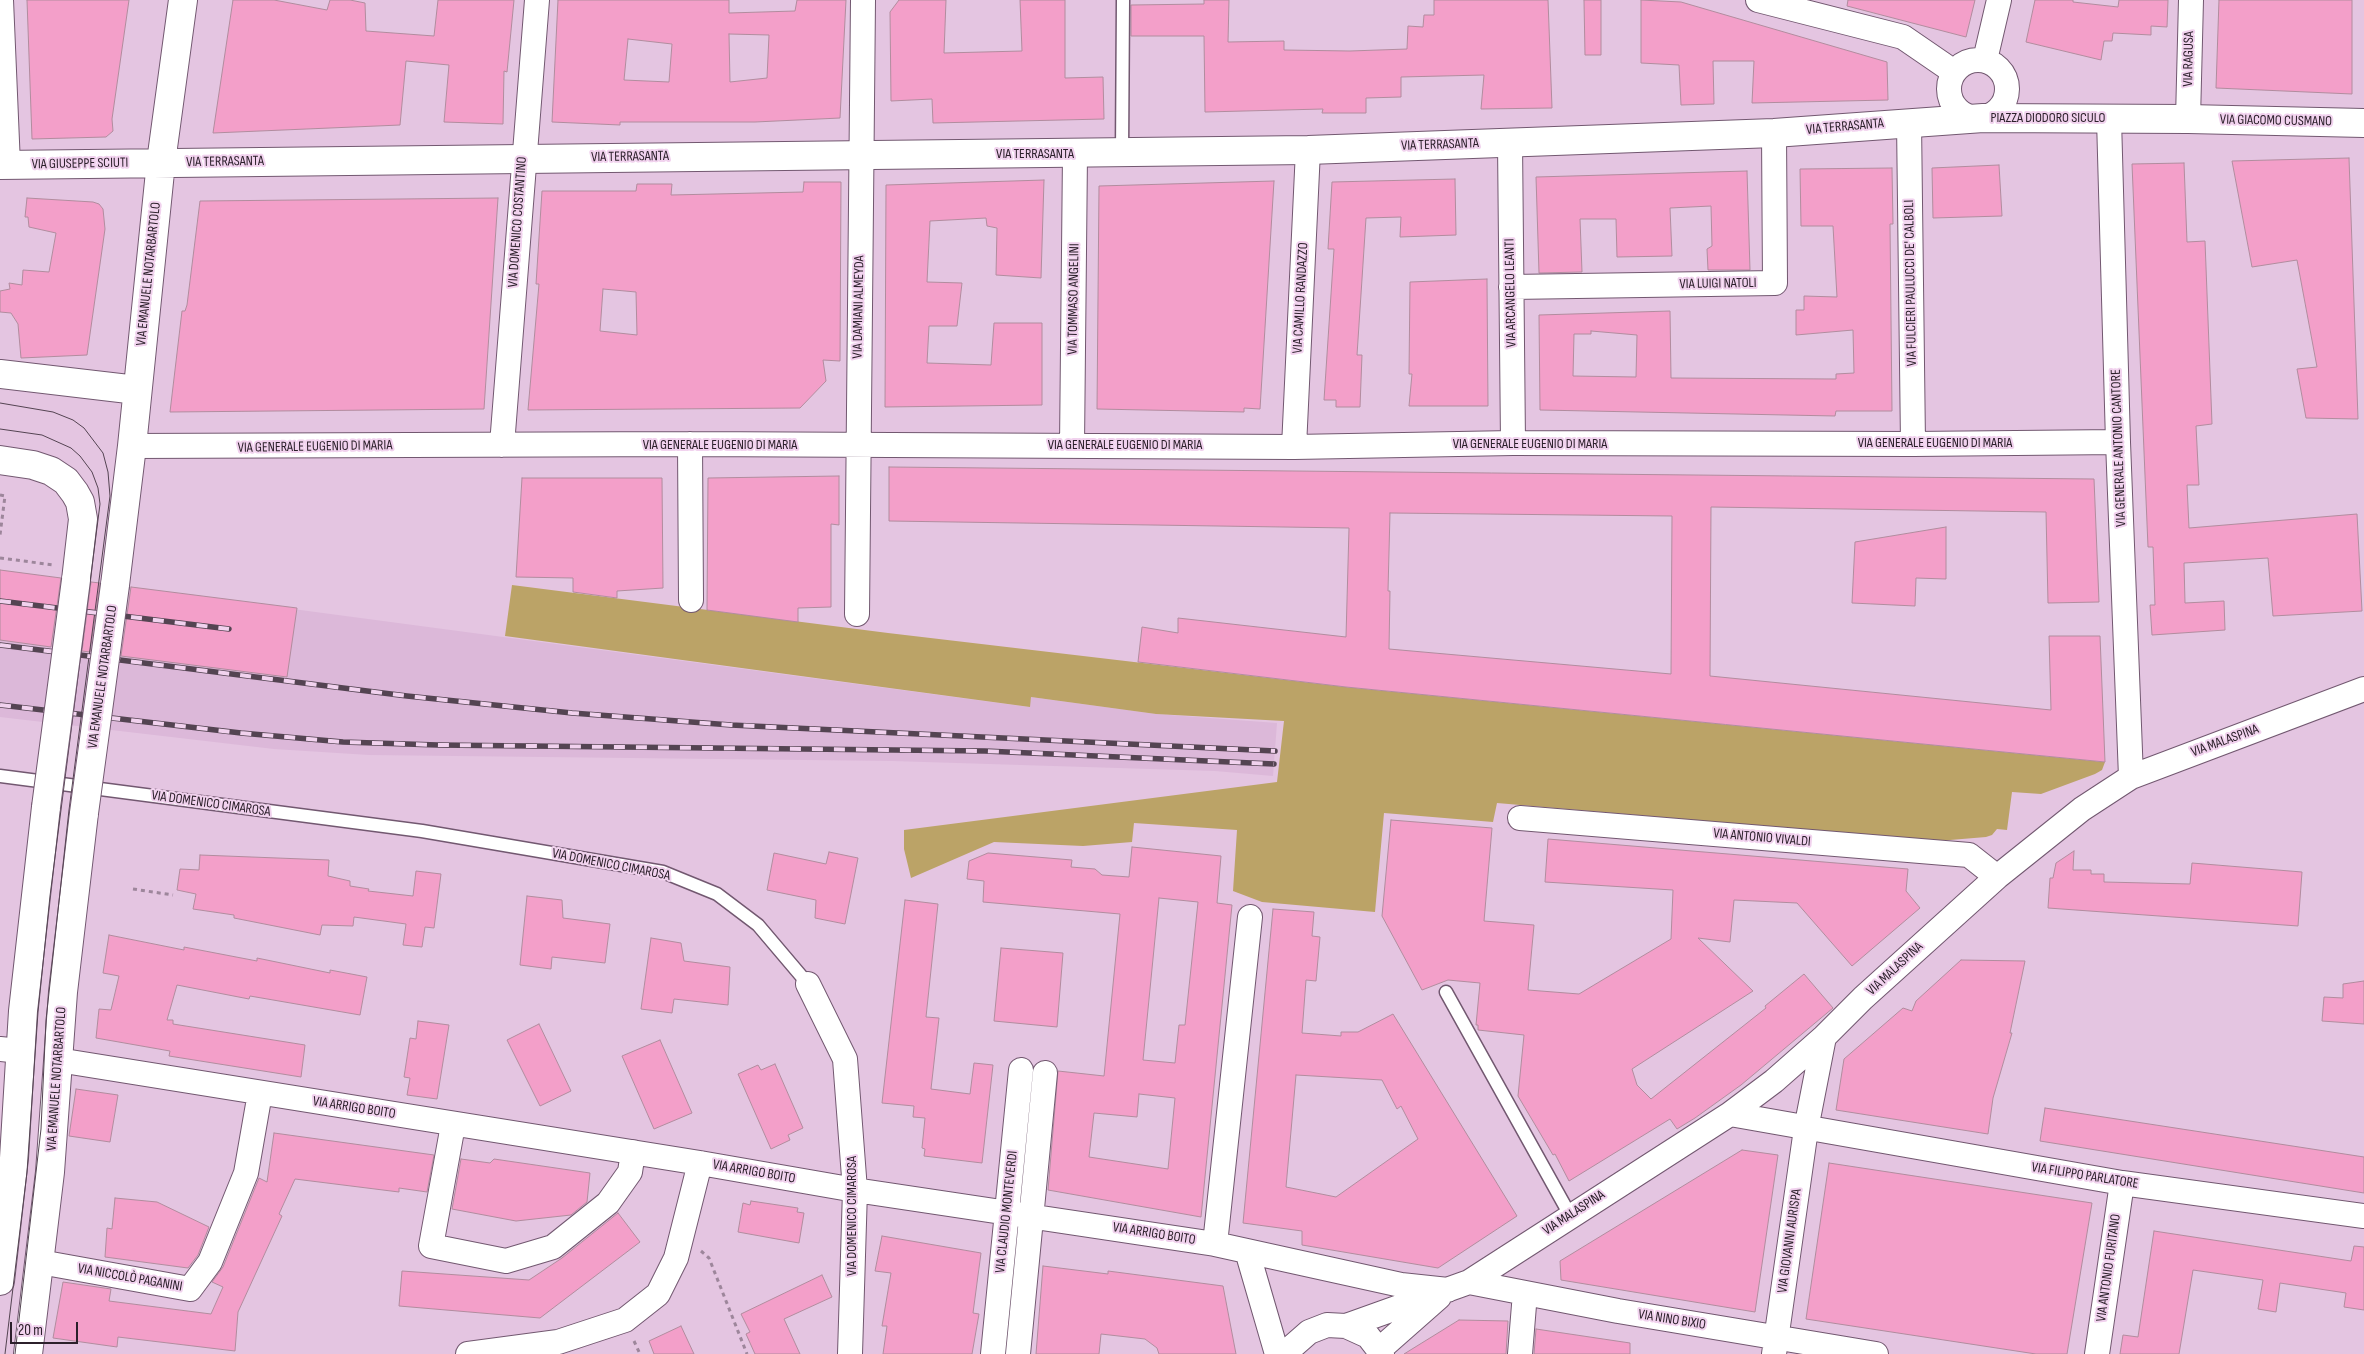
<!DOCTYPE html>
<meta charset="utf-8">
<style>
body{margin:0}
#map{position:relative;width:2364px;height:1354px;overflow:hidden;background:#e4c5e1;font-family:"Sofia Sans Condensed",sans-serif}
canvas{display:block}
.scale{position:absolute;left:10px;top:1322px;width:68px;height:22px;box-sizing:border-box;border:2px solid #2c202b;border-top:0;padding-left:6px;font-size:15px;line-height:18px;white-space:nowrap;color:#2c202b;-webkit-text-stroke:4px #f1d2ee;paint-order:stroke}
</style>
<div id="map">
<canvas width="2364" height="1354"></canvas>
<div class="scale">20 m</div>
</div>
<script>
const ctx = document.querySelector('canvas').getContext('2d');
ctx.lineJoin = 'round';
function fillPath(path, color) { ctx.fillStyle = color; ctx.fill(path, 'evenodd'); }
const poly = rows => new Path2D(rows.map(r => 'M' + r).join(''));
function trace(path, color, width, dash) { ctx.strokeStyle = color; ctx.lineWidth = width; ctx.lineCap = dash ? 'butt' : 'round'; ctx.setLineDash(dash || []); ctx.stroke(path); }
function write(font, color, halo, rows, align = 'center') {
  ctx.font = font + ' "Sofia Sans Condensed",sans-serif'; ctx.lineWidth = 4; ctx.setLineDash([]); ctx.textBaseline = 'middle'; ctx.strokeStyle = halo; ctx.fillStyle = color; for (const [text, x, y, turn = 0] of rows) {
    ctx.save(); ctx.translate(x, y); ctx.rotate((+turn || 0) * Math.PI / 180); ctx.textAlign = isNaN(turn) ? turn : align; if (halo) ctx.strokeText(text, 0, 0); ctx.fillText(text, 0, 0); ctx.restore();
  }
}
const built = poly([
 [0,570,1029,707,1031,697,1156,714,1277,723,1273,776,1215,771,892,761,369,755,274,749,0,717]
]);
const green = poly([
 [512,585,888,633,1346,687,2105,762,2102,770,2095,774,2041,794,2012,792,2007,830,1997,829,1992,835,1986,837,1938,841,1497,803,1493,822,1384,813,1375,912,1262,902,1233,891,1237,830,1134,823,1132,842,1083,846,994,842,911,878,904,849,904,830,1277,782,1284,721,1156,714,1031,697,1030,707,505,636]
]);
const building = poly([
 [27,0,129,0,112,119,113,131,106,137,32,139,27,0],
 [233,0,274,0,327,10,330,0,350,0,365,3,366,31,434,36,438,0,514,0,507,72,504,71,503,124,444,122,449,65,406,61,400,125,213,133,233,0],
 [558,0,729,0,729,13,795,11,797,0,846,0,840,118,755,122,620,122,620,125,552,122,558,0],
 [729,34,769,35,767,78,730,82,729,34],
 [628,39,672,44,669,82,624,80,628,39],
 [899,0,946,0,944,53,1022,51,1020,0,1065,0,1065,78,1103,77,1104,119,933,123,932,99,891,101,890,12,899,0],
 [1204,0,1229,0,1228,42,1284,41,1284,50,1350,51,1407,49,1408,26,1423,27,1424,15,1434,15,1434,0,1548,0,1552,108,1481,109,1484,75,1401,77,1401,97,1366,98,1366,113,1322,113,1323,109,1205,112,1204,36,1131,36,1131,5,1204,4,1204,0],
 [1584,0,1601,0,1601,55,1585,55,1584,0],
 [1641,0,1681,2,1887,62,1888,100,1752,103,1754,61,1713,61,1714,104,1681,105,1679,65,1641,63,1641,0],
 [1848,0,1975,0,1966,37,1847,6,1848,0],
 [2035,0,2073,0,2073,2,2118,7,2119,0,2168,0,2167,27,2151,26,2151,35,2113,33,2112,41,2104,41,2101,60,2026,42,2035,0],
 [2219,0,2352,0,2352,94,2216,88,2219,0],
 [2349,158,2358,419,2306,418,2297,369,2317,367,2297,260,2252,267,2232,161,2349,158],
 [2184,163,2187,242,2205,241,2212,424,2196,426,2199,485,2187,485,2189,528,2357,514,2362,611,2273,616,2268,558,2184,563,2185,603,2224,601,2225,630,2152,635,2150,605,2155,605,2153,547,2148,547,2132,164,2184,163],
 [1999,165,2002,216,1933,218,1932,168,1999,165],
 [1892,168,1893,224,1890,224,1892,411,1836,411,1835,416,1540,410,1539,315,1670,311,1671,378,1836,379,1836,374,1854,373,1853,330,1796,335,1796,310,1804,310,1804,296,1837,297,1833,226,1801,226,1800,169,1892,168],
 [1591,331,1637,335,1636,377,1573,376,1574,334,1591,334,1591,331],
 [1747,171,1750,270,1708,270,1707,249,1712,246,1711,206,1670,208,1672,256,1617,257,1616,219,1580,219,1582,272,1539,273,1536,177,1747,171],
 [1455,179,1456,235,1400,237,1401,217,1366,218,1357,355,1362,355,1360,407,1336,407,1336,400,1324,400,1334,249,1328,249,1332,182,1455,179],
 [1044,180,1041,278,996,275,997,228,987,226,986,218,930,221,927,282,962,283,957,326,929,326,927,363,991,365,994,323,1042,323,1042,405,885,407,886,185,1044,180],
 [1274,181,1260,409,1244,408,1244,412,1097,409,1099,186,1274,181],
 [804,182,841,182,840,361,823,360,826,381,800,408,528,410,539,284,536,284,542,191,636,191,637,184,672,184,671,195,803,192,804,182],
 [603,289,636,292,637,335,600,331,603,289],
 [27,198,93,202,99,204,103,209,105,229,87,355,21,358,18,324,11,313,0,312,0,291,10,289,9,283,22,285,23,270,49,272,56,233,29,227,28,217,25,217,27,198],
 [498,198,484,409,170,412,182,311,185,311,187,305,200,201,498,198],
 [1487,279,1488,406,1409,406,1412,374,1409,374,1410,282,1487,279],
 [889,467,2094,479,2099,602,2048,603,2046,512,1711,507,1710,676,2051,710,2049,636,2100,636,2105,762,1346,687,1138,662,1142,627,1178,633,1178,618,1346,637,1349,528,889,521,889,467],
 [1390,513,1672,516,1671,674,1389,649,1390,591,1388,591,1390,513],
 [839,476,839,525,831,524,831,607,798,608,798,622,707,610,708,478,839,476],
 [522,478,662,478,663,588,617,591,617,598,573,592,573,578,516,577,522,478],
 [1946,527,1946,579,1916,578,1915,606,1852,603,1855,542,1946,527],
 [0,570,61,578,51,647,0,640,0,570],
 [91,582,100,583,90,652,82,651,91,582],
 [131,587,297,608,287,677,121,656,131,587],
 [1391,820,1492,828,1484,921,1534,925,1528,990,1579,994,1671,939,1673,890,1545,882,1548,839,1908,869,1906,891,1920,908,1852,966,1797,903,1734,900,1730,942,1698,938,1753,991,1632,1069,1637,1085,1651,1099,1766,1008,1765,1006,1804,974,1833,1008,1741,1085,1695,1118,1677,1129,1670,1119,1569,1181,1555,1154,1553,1155,1518,1096,1524,1035,1478,1030,1478,1025,1476,1025,1480,983,1448,980,1422,990,1382,916,1391,820],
 [1132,847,1221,856,1217,903,1232,905,1201,1217,1048,1190,1058,1071,1104,1076,1120,914,983,902,984,881,967,879,969,861,988,853,1072,860,1071,867,1095,869,1102,875,1129,877,1132,847],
 [1159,898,1198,902,1185,1025,1179,1025,1175,1063,1143,1060,1159,898],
 [1139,1094,1175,1098,1168,1169,1089,1157,1094,1113,1137,1117,1139,1094],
 [2074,851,2073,870,2091,870,2091,874,2104,874,2104,882,2190,884,2192,863,2302,872,2298,926,2048,908,2050,878,2053,878,2056,863,2074,851],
 [829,852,858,858,845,924,815,918,816,900,767,890,774,853,826,864,829,852],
 [200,855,329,860,328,876,350,881,350,886,369,889,368,891,413,896,416,871,441,874,434,928,425,927,422,947,403,945,406,924,354,917,353,926,322,925,320,935,234,918,234,915,193,909,196,894,177,890,180,869,199,870,200,855],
 [527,896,562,900,563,918,610,924,605,963,552,957,551,969,520,965,527,896],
 [905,900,938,904,926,1017,939,1018,931,1089,970,1094,974,1063,993,1065,982,1163,924,1156,925,1149,922,1148,925,1118,913,1117,914,1106,882,1103,905,900],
 [1273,909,1314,912,1312,936,1320,937,1316,981,1306,980,1302,1033,1341,1036,1341,1032,1358,1032,1393,1014,1517,1216,1438,1268,1302,1245,1302,1231,1243,1223,1273,909],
 [1296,1075,1382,1080,1397,1109,1401,1106,1418,1139,1336,1197,1286,1187,1296,1075],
 [109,935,184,950,184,947,257,961,257,958,330,973,330,970,367,977,360,1015,250,996,249,999,177,985,167,1020,173,1020,173,1024,305,1045,301,1077,169,1056,170,1051,96,1038,99,1009,111,1010,119,976,103,973,109,935],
 [651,938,681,943,684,961,730,967,728,1005,674,999,672,1013,641,1009,651,938],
 [1001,948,1063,953,1057,1027,994,1021,1001,948],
 [1961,960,2025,961,2010,1033,2012,1033,1993,1098,1988,1134,1836,1110,1844,1059,1903,1008,1912,1011,1916,1001,1961,960],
 [2364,981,2364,1024,2322,1021,2324,997,2343,998,2343,984,2364,981],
 [418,1021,449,1025,437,1099,407,1095,410,1078,404,1077,410,1038,416,1039,418,1021],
 [539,1024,571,1091,540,1106,507,1040,539,1024],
 [660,1040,692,1113,654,1129,622,1056,660,1040],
 [775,1064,803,1128,788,1135,790,1140,771,1149,738,1074,758,1065,761,1070,775,1064],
 [76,1089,118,1095,110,1142,69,1136,76,1089],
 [2045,1108,2364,1157,2364,1193,2040,1141,2045,1108],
 [274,1133,434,1155,427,1192,399,1188,399,1192,295,1179,279,1214,282,1216,238,1312,235,1351,118,1337,117,1347,53,1338,63,1282,111,1289,109,1301,211,1314,223,1287,212,1282,223,1267,259,1178,267,1182,274,1133],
 [1742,1150,1778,1155,1755,1312,1561,1280,1560,1261,1742,1150],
 [461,1159,490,1163,494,1159,590,1173,587,1202,571,1215,516,1221,452,1209,461,1159],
 [1829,1163,2092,1203,2067,1354,2036,1354,1806,1319,1829,1163],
 [115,1198,157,1202,209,1227,198,1255,188,1268,105,1257,107,1228,112,1229,115,1198],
 [751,1201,798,1208,797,1212,804,1213,799,1243,738,1232,743,1203,750,1205,751,1201],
 [618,1213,640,1242,540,1318,399,1306,402,1271,529,1280,562,1258,618,1213],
 [2154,1231,2351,1261,2354,1246,2364,1247,2364,1310,2344,1307,2346,1293,2280,1283,2276,1312,2258,1309,2263,1280,2193,1270,2179,1354,2120,1354,2123,1335,2138,1337,2154,1231],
 [882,1236,981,1253,973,1313,979,1314,972,1354,883,1354,887,1326,882,1326,891,1273,875,1271,882,1236],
 [1043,1266,1108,1274,1108,1271,1223,1286,1236,1354,1159,1354,1157,1348,1145,1339,1101,1334,1099,1354,1036,1354,1043,1266],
 [822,1275,832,1297,784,1319,800,1354,755,1354,746,1334,750,1332,741,1314,822,1275],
 [1459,1320,1508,1321,1506,1354,1404,1354,1459,1320],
 [681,1326,694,1354,654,1354,649,1341,681,1326],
 [1536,1329,1630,1343,1630,1354,1534,1354,1536,1329]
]);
const path = poly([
 [0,495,5,496,0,535],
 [0,558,54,565],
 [133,889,173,895],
 [701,1251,709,1258,747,1354],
 [634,1341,640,1354]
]);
const service = poly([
 [1122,153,1123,0],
 [0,776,422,831,663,872,717,894,758,925,808,984],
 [1446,992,1570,1215]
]);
const minor = poly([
 [1,0,8,165],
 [1758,0,1903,37,1954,72],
 '1949 89a29 29 0 1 1 58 0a29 29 0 1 1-58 0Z',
 [1985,60,1999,0],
 [2109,119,2118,442,2131,777],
 [2188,119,2191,0],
 [1909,122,1913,444],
 [1510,143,1513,443],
 [1511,287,1775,283,1774,133],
 [690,444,691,600],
 [502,445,537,0],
 [1072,445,1075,154],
 [132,446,690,444,1294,447,1513,443,1913,444,2118,442],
 [1294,447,1308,150],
 [857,614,863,0],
 [1520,818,1969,855,1997,877],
 [808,984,845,1059,855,1190,850,1354],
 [0,1049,20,1051],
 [58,1060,700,1163,855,1190,1215,1244,1401,1285,1448,1290],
 [1730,1114,2122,1183,2364,1216],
 [453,1125,431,1246,506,1261,553,1247,608,1203,630,1172,633,1152],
 [1215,1244,1250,917],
 [1247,1251,1277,1354],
 [40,1262,190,1289,210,1262,246,1173,260,1093],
 [1469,1282,1618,1311,1876,1354],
 [1346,1326,1469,1282,1730,1114,1774,1081,1824,1037,1863,998,1997,877,2082,809,2131,777,2364,689],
 [1380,1349,1439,1297],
 [468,1354,558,1342,625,1320,658,1294,676,1258,700,1163],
 [993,1354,1021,1070],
 [1018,1354,1045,1073],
 [1287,1354,1293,1346,1309,1332,1327,1325,1346,1326,1368,1336,1382,1354],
 [1520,1354,1525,1293],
 [1774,1354,1806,1129,1824,1037],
 [2097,1354,2122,1183]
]);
const tertiary = poly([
 [0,165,1308,150,1774,133,1983,118,2188,119,2364,123],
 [0,374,137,390],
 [0,460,33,465,51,471,66,481,75,493,80,502,83,519,76,580],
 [115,585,132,446,161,162,183,0],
 [0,1281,14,1158,23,1011,46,807],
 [28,1354,50,1172,63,992,84,813]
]);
const tram = poly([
 [0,403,53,412,73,420,84,428,103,453,108,472,110,496,69,810,46,1020,41,1129,15,1354],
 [0,429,42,435,71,448,80,456,92,472,98,488,100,504,50,896,38,1012,27,1172,5,1354]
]);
const rail = poly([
 [0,601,229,629],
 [0,645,407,696,572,713,731,725,1275,751],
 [0,705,241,733,343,742,438,745,985,751,1274,764]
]);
const tertiaryBridge = poly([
 [46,807,76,580],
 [84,813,115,585]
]);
const streetNames = [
 ["VIA RAGUSA",2189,59,-89],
 ["PIAZZA DIODORO SICULO",2048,118],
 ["VIA GIACOMO CUSMANO",2276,121,1],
 ["VIA TERRASANTA",1845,127,-5],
 ["VIA TERRASANTA",1440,145,-2],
 ["VIA TERRASANTA",1035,154],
 ["VIA TERRASANTA",630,157,-1],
 ["VIA TERRASANTA",225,162,-1],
 ["VIA GIUSEPPE SCIUTI",80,164,-1],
 ["VIA DOMENICO COSTANTINO",518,222,-86],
 ["VIA EMANUELE NOTARBARTOLO",149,274,-84],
 ["VIA FULCIERI PAULUCCI DE' CALBOLI",1911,283,-91],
 ["VIA LUIGI NATOLI",1718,284,-1],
 ["VIA ARCANGELO LEANTI",1511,293,-91],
 ["VIA CAMILLO RANDAZZO",1301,298,-87],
 ["VIA TOMMASO ANGELINI",1074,299,-89],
 ["VIA DAMIANI ALMEYDA",859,307,-89],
 ["VIA GENERALE EUGENIO DI MARIA",1935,443],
 ["VIA GENERALE EUGENIO DI MARIA",1530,444],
 ["VIA GENERALE EUGENIO DI MARIA",720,445],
 ["VIA GENERALE EUGENIO DI MARIA",1125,445],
 ["VIA GENERALE EUGENIO DI MARIA",315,447,-1],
 ["VIA GENERALE ANTONIO CANTORE",2119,448,-92],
 ["VIA EMANUELE NOTARBARTOLO",103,677,-82],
 ["VIA MALASPINA",2225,741,-20],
 ["VIA DOMENICO CIMAROSA",211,804,8],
 ["VIA ANTONIO VIVALDI",1762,838,5],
 ["VIA DOMENICO CIMAROSA",611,865,11],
 ["VIA MALASPINA",1895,969,-43],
 ["VIA EMANUELE NOTARBARTOLO",57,1079,-86],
 ["VIA ARRIGO BOITO",354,1108,9],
 ["VIA ARRIGO BOITO",754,1172,10],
 ["VIA FILIPPO PARLATORE",2085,1176,9],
 ["VIA CLAUDIO MONTEVERDI",1007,1212,-84],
 ["VIA MALASPINA",1574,1213,-33],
 ["VIA DOMENICO CIMAROSA",852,1216,-90],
 ["VIA ARRIGO BOITO",1154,1234,9],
 ["VIA GIOVANNI AURISPA",1790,1241,-82],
 ["VIA ANTONIO FURITANO",2109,1268,-82],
 ["VIA NICCOLÒ PAGANINI",130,1278,10],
 ["VIA NINO BIXIO",1672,1320,9]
];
fillPath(built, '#dcb8d9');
fillPath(green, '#bba367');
fillPath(building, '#f39fc9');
trace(building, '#b18c9e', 1);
trace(service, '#725870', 15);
trace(minor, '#725870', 26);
trace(tertiary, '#725870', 30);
trace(path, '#9d869b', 3, [4, 4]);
trace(service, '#fff', 12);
trace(minor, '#fff', 24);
trace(tertiary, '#fff', 28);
trace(tram, '#544452', 1);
trace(rail, '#544452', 5.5);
trace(rail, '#f1d2ee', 4, [11]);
trace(tertiaryBridge, '#725870', 30, []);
trace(tertiaryBridge, '#fff', 28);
write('14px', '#2c202b', '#f1d2ee', streetNames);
</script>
